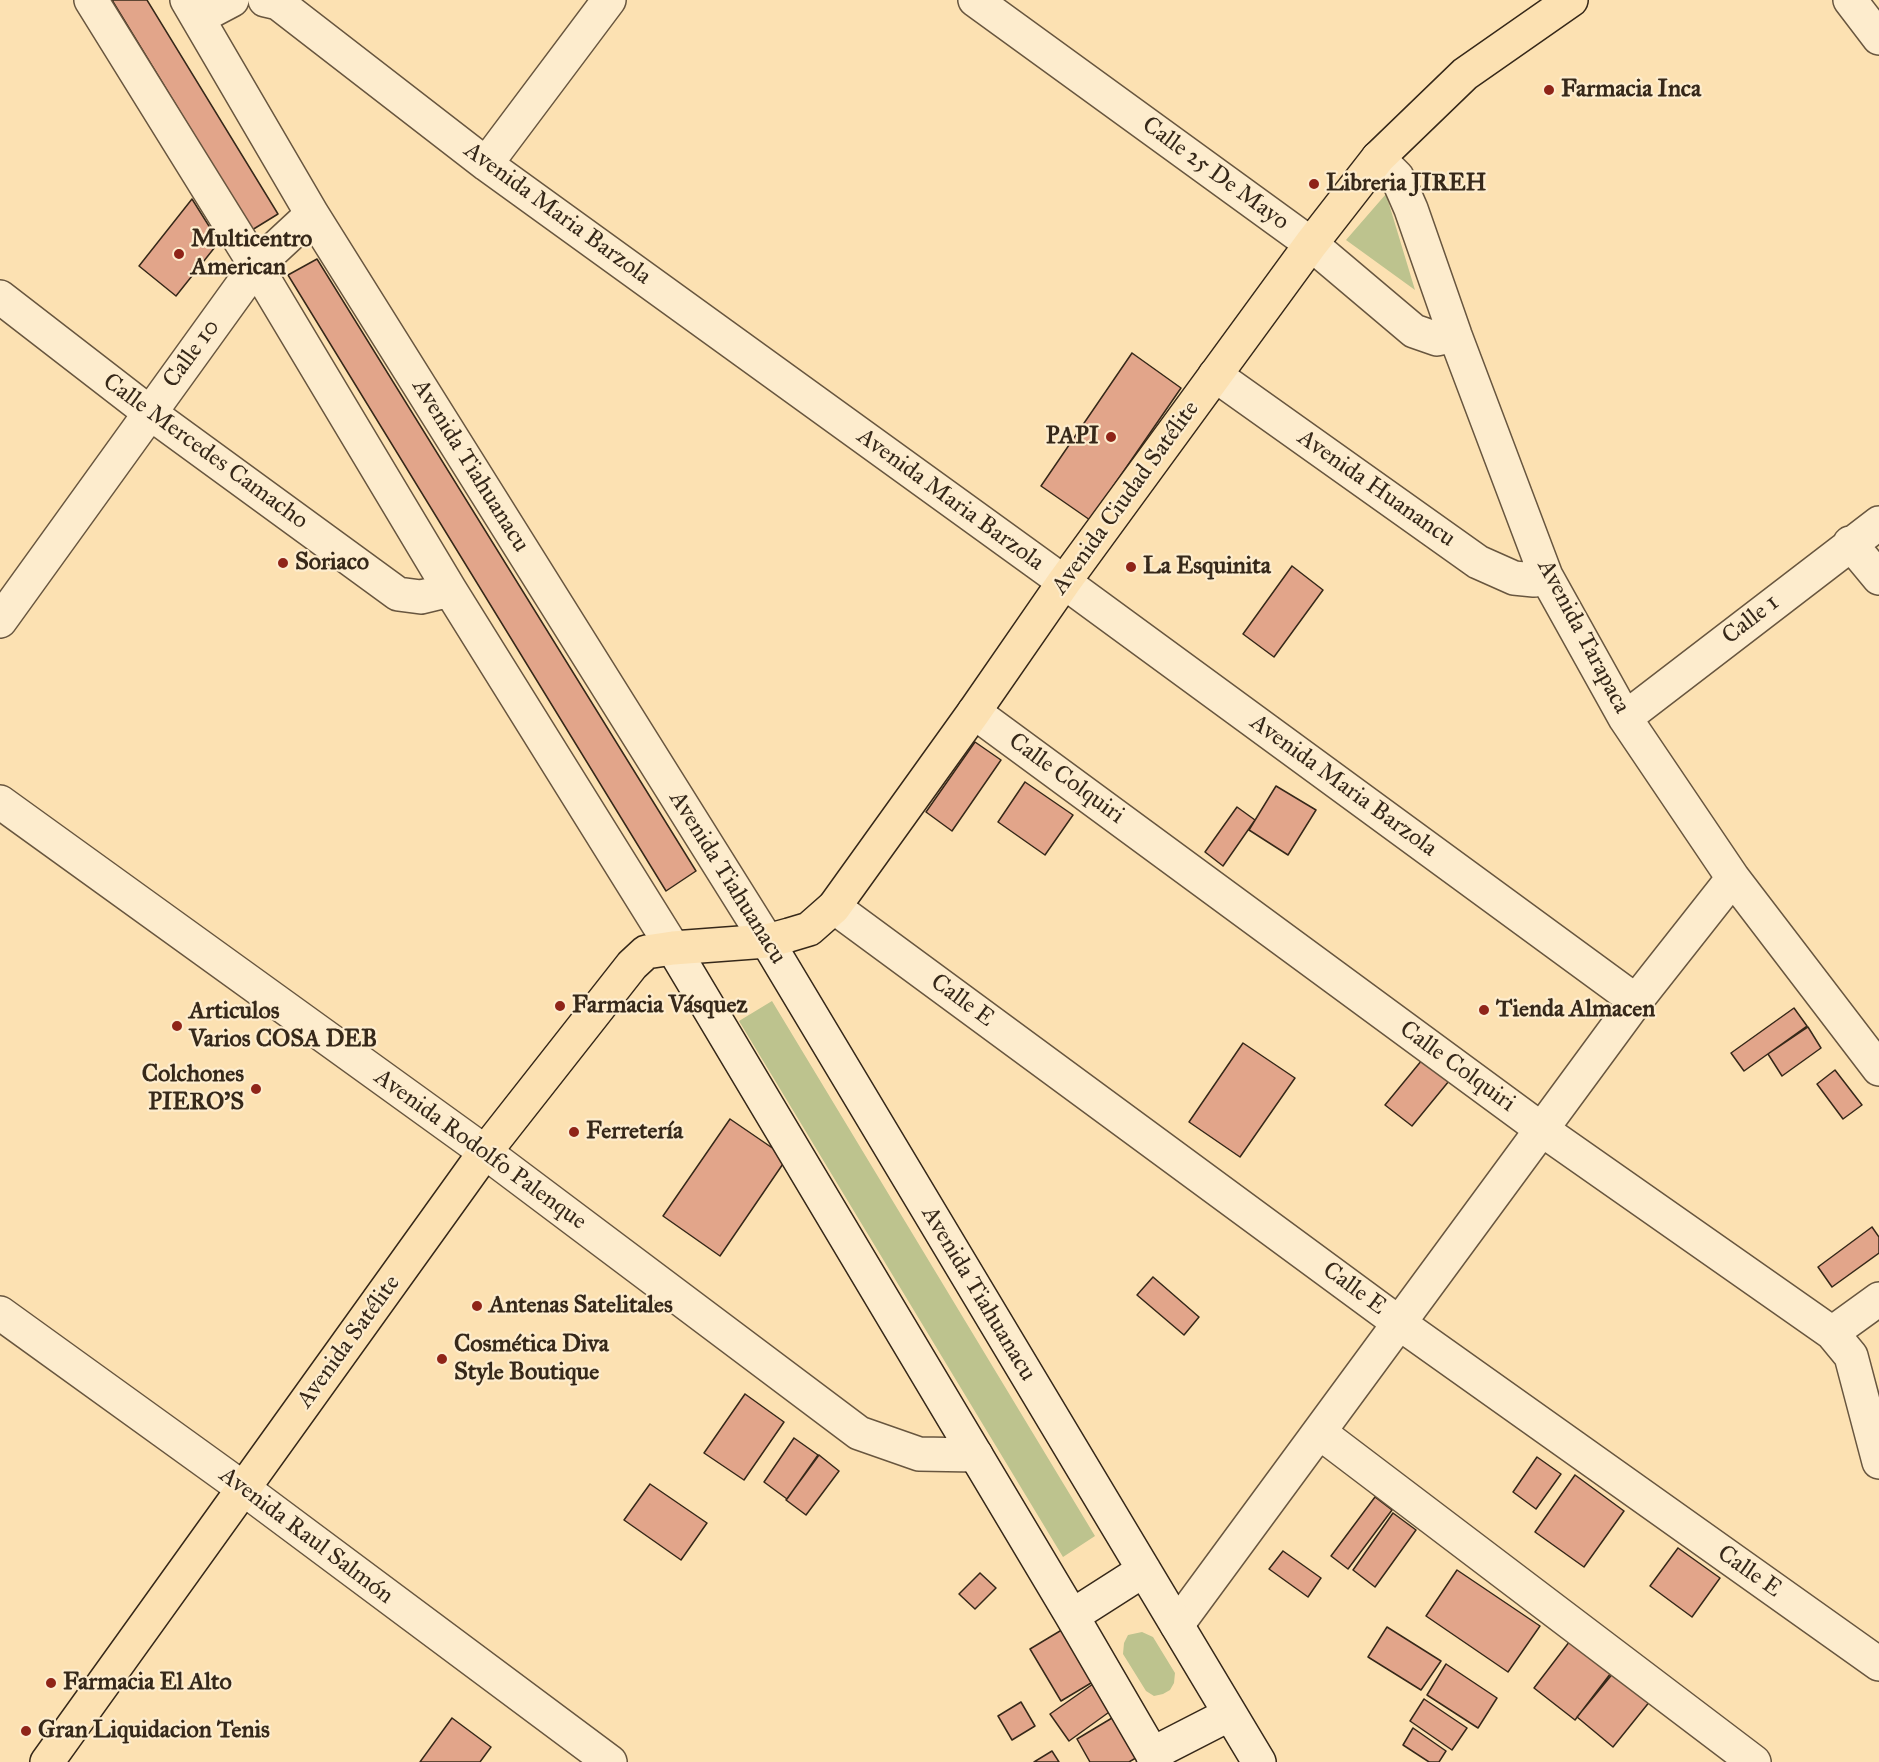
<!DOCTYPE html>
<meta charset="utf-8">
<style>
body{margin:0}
canvas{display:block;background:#fce1b2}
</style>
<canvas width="1879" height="1762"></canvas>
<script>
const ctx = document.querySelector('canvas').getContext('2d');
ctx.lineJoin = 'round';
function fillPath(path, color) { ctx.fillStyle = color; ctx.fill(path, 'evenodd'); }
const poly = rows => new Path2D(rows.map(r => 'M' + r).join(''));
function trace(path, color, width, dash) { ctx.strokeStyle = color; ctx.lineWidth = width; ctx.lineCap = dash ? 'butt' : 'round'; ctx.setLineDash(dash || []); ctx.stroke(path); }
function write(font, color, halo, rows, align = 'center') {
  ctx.font = font + ' "IM FELL Great Primer",serif'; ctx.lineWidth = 4.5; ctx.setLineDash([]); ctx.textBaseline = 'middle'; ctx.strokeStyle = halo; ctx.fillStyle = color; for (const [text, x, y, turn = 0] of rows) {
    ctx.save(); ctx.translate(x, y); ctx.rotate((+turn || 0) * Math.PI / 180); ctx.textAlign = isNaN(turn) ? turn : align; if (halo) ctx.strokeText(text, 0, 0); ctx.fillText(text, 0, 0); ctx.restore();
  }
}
const green = poly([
 [1386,194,1415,290,1346,240],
 [772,1001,1095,1536,1063,1557,739,1021],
 [1142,1632,1153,1637,1175,1673,1174,1683,1170,1690,1163,1694,1154,1696,1146,1691,1123,1654,1124,1643,1128,1635]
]);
const building = poly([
 [112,0,147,0,278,214,252,230,112,0],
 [192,199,219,242,176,296,139,266,192,199],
 [317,259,696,871,666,891,288,275,317,259],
 [1132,353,1181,388,1090,520,1041,486,1132,353],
 [1292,566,1323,590,1274,657,1243,634,1292,566],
 [975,742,1001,760,952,831,926,812,975,742],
 [1025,782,1073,815,1045,855,998,822,1025,782],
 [1276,786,1316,810,1288,855,1249,830,1276,786],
 [1237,807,1255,820,1223,866,1205,852,1237,807],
 [1794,1008,1807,1026,1744,1071,1731,1053,1794,1008],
 [1808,1027,1821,1048,1782,1076,1768,1054,1808,1027],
 [1243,1043,1295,1078,1240,1157,1189,1122,1243,1043],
 [1422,1060,1449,1081,1412,1126,1385,1105,1422,1060],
 [1835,1070,1862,1105,1843,1119,1817,1084,1835,1070],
 [730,1119,787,1158,720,1256,663,1216,730,1119],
 [1872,1227,1879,1237,1879,1253,1832,1287,1818,1267,1872,1227],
 [1153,1277,1199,1317,1184,1335,1137,1295,1153,1277],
 [745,1394,784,1422,744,1480,704,1453,745,1394],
 [794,1438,818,1455,787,1499,764,1482,794,1438],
 [819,1455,839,1471,806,1515,786,1500,819,1455],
 [1537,1457,1561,1474,1536,1509,1513,1492,1537,1457],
 [1575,1475,1624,1511,1584,1567,1535,1532,1575,1475],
 [650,1484,707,1523,681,1560,624,1520,650,1484],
 [1375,1497,1392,1510,1348,1569,1331,1556,1375,1497],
 [1393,1513,1416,1530,1375,1587,1353,1570,1393,1513],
 [1678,1548,1720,1578,1692,1617,1650,1586,1678,1548],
 [1283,1551,1321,1578,1308,1597,1269,1569,1283,1551],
 [1457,1570,1540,1626,1508,1672,1426,1616,1457,1570],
 [980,1573,996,1588,975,1609,959,1594,980,1573],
 [1387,1627,1441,1661,1421,1690,1368,1657,1387,1627],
 [1065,1628,1096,1680,1061,1701,1030,1649,1065,1628],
 [1573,1637,1614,1669,1575,1720,1534,1688,1573,1637],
 [1446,1664,1497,1698,1478,1728,1427,1695,1446,1664],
 [1619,1666,1655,1695,1613,1747,1577,1717,1619,1666],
 [1093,1684,1112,1710,1069,1741,1050,1714,1093,1684],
 [1424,1699,1467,1728,1452,1750,1410,1721,1424,1699],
 [1021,1702,1035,1726,1012,1740,998,1716,1021,1702],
 [1117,1715,1141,1755,1129,1762,1090,1762,1077,1739,1117,1715],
 [452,1718,491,1747,480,1762,420,1762,452,1718],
 [1413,1728,1446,1751,1439,1762,1429,1762,1403,1745,1413,1728],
 [1052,1751,1059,1762,1034,1762,1052,1751]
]);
const minor = poly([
 [91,0,256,266,450,590,673,948],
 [187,0,312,214,767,941],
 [265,0,278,3,486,164,1064,582,1636,1001],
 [975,0,1311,244,1414,331,1437,339,1455,335],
 [1850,0,1879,38],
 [198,18,232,0],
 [1378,158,1397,177,1411,209,1455,335,1546,576,1625,718,1733,878,1879,1069],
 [486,164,609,0],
 [0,297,150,413,398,594,421,597,450,590],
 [1215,375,1478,562,1514,578,1534,580,1546,576],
 [1850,543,1879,578],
 [0,621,256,266,312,214],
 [974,712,1541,1129,1832,1333,1851,1356,1879,1462],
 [1625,718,1879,523],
 [0,802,485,1152,859,1433,919,1454,976,1455],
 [834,907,1399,1323,1879,1664],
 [0,1313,244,1489,610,1762],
 [1832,1333,1879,1299],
 [1319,1432,1754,1762],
 [1177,1625,1636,1001,1733,878]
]);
const secondary = poly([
 [767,941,1259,1762],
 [673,948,1072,1616,1157,1762],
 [1072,1616,1144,1570],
 [1152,1754,1230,1714]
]);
const primary = poly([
 [47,1762,485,1152,632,965,646,952,673,948,767,941,789,935,809,929,834,907,974,712,1064,582,1311,244,1378,158,1465,74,1571,0]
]);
const markers = [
 [1549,90,6,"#8f2418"],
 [1314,184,6,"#8f2418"],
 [179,254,6,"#8f2418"],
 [1111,437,6,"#8f2418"],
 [283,563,6,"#8f2418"],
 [1131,567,6,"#8f2418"],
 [560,1006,6,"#8f2418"],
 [1484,1010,6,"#8f2418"],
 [177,1026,6,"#8f2418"],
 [256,1089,6,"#8f2418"],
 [574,1132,6,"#8f2418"],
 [477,1306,6,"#8f2418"],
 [442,1359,6,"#8f2418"],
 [51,1683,6,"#8f2418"],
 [26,1731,6,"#8f2418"]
];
const poiNames = [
 ["Farmacia Inca",1561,90],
 ["Libreria JIREH",1326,184],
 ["Multicentro",191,240],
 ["American",191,268],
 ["PAPI",1099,437,"right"],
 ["Soriaco",295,563],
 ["La Esquinita",1143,567],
 ["Farmacia Vásquez",572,1006],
 ["Tienda Almacen",1496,1010],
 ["Articulos",189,1012],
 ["Varios COSA DEB",189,1040],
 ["Colchones",244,1075,"right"],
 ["PIERO'S",244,1103,"right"],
 ["Ferretería",586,1132],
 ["Antenas Satelitales",489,1306],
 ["Cosmética Diva",454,1345],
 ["Style Boutique",454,1373],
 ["Farmacia El Alto",63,1683],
 ["Gran Liquidacion Tenis",38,1731]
];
const streetNames = [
 ["Calle 25 De Mayo",1215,174,36],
 ["Avenida Maria Barzola",557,214,36],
 ["Calle 10",192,354,-54],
 ["Calle Mercedes Camacho",205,452,36],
 ["Avenida Tiahuanacu",470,466,58],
 ["Avenida Huanancu",1376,489,35],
 ["Avenida Ciudad Satélite",1126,498,-54],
 ["Avenida Maria Barzola",950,500,36],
 ["Calle 1",1751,620,-38],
 ["Avenida Tarapaca",1583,637,62],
 ["Calle Colquiri",1066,779,36],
 ["Avenida Maria Barzola",1343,786,36],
 ["Avenida Tiahuanacu",727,878,58],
 ["Calle E",962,1001,36],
 ["Calle Colquiri",1457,1067,36],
 ["Avenida Rodolfo Palenque",480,1150,36],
 ["Calle E",1354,1289,36],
 ["Avenida Tiahuanacu",978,1294,59],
 ["Avenida Satélite",349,1342,-54],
 ["Avenida Raul Salmón",306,1536,37],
 ["Calle E",1749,1572,35]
];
fillPath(green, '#bdc38e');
fillPath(building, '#e2a58a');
trace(building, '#362819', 1.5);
trace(minor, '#68563f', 36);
trace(secondary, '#362819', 36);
trace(primary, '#362819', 36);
trace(minor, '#fdeccd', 33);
trace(secondary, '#fdeccd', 33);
trace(primary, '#fce1b2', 33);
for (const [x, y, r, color] of markers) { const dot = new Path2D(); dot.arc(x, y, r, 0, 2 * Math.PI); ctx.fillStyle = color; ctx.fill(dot); trace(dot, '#fdeccd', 2); }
write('bold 24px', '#362819', '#fdeccd', poiNames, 'left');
write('24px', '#362819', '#fdeccd', streetNames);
</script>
